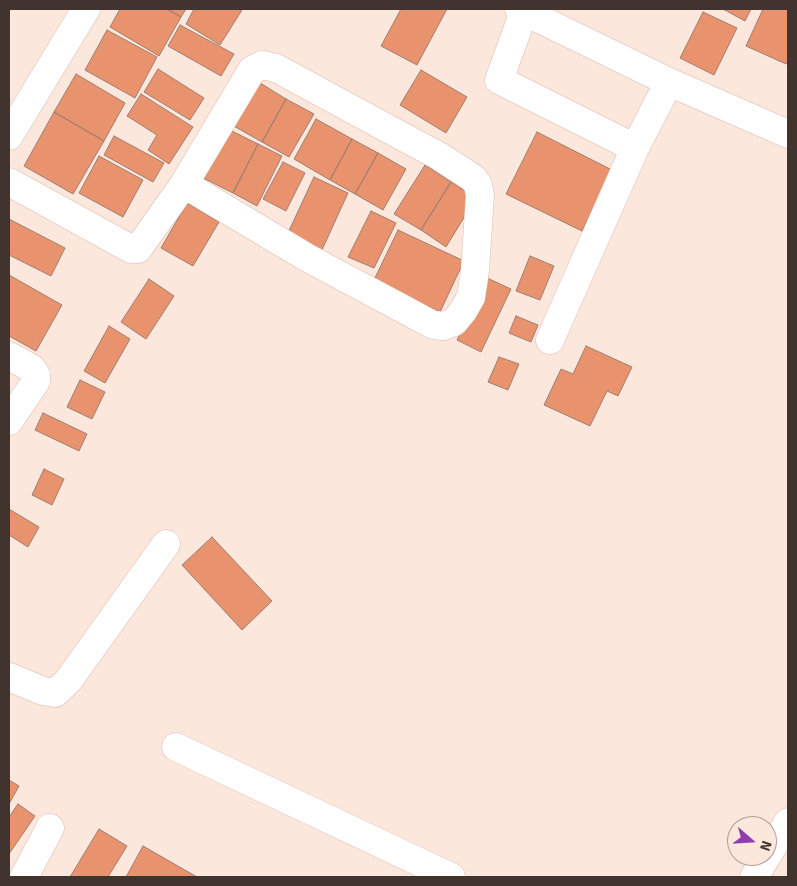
<!DOCTYPE html>
<style>
body{margin:0}
#map{position:relative;width:797px;height:886px;overflow:hidden;background:#fce7dd;font-family:Signika,sans-serif}
canvas{display:block}
.frame{position:absolute;inset:0;border:10px solid #41332d;pointer-events:none}
.north{position:absolute;left:727px;top:816px;width:50px;height:50px;box-sizing:border-box;background:#fce7dd;border:1px solid #b19f97;border-radius:50%;rotate:109deg;font-size:14px;font-weight:700;line-height:20px;text-align:center;color:#41332d}
.north::after{content:'';display:block;margin:auto;width:18px;height:22px;background:#8f3dad;clip-path:polygon(50% 0,100% 100%,50% 72%,0 100%)}
</style>
<div id="map">
<canvas width="797" height="886"></canvas>
<div class="frame"></div>
<div class="north">N</div>
</div>
<script>
const ctx = document.querySelector('canvas').getContext('2d');
ctx.lineJoin = 'round';
function fillPath(path, color) { ctx.fillStyle = color; ctx.fill(path, 'evenodd'); }
const poly = rows => new Path2D(rows.map(r => 'M' + r).join(''));
function trace(path, color, width, dash) { ctx.strokeStyle = color; ctx.lineWidth = width; ctx.lineCap = dash ? 'butt' : 'round'; ctx.setLineDash(dash || []); ctx.stroke(path); }
const building = poly([
 [120,9,167,9,181,17,159,56,110,27,120,9],
 [167,9,186,9,181,17,167,9],
 [194,9,240,9,242,10,220,45,186,24,194,9],
 [401,9,447,9,417,65,381,46,401,9],
 [723,9,751,9,745,21,723,9],
 [763,9,788,9,788,60,786,64,746,46,763,9],
 [703,12,737,28,714,75,680,58,703,12],
 [180,25,234,54,221,76,168,46,180,25],
 [107,30,157,57,135,98,85,70,107,30],
 [158,69,204,98,190,120,144,92,158,69],
 [421,70,467,97,446,133,400,105,421,70],
 [76,74,125,103,104,141,54,112,76,74],
 [257,81,286,99,262,142,232,125,257,81],
 [141,94,193,127,169,164,148,150,157,135,127,116,141,94],
 [286,99,314,114,289,157,262,142,286,99],
 [54,112,104,141,73,194,24,166,54,112],
 [316,119,352,139,330,180,294,159,316,119],
 [224,127,258,144,233,193,199,176,224,127],
 [537,132,612,170,582,231,506,194,537,132],
 [114,136,164,163,153,182,104,155,114,136],
 [352,139,378,153,355,194,330,180,352,139],
 [258,144,282,156,257,206,233,193,258,144],
 [378,153,406,169,383,210,355,194,378,153],
 [99,156,143,180,123,217,79,193,99,156],
 [283,162,305,173,286,211,263,199,283,162],
 [425,165,451,182,421,230,394,214,425,165],
 [314,177,348,193,321,252,287,235,314,177],
 [451,182,476,198,446,247,421,230,451,182],
 [187,203,219,222,193,266,161,248,187,203],
 [371,211,396,223,374,268,348,257,371,211],
 [9,219,65,248,51,276,9,255,9,219],
 [398,230,464,261,440,312,374,280,398,230],
 [530,256,554,266,540,300,516,291,530,256],
 [9,275,62,305,36,351,9,336,9,275],
 [487,278,511,289,481,352,457,340,487,278],
 [149,279,174,296,146,339,121,322,149,279],
 [516,316,538,325,531,342,509,333,516,316],
 [109,326,130,339,105,383,84,371,109,326],
 [586,346,632,367,618,396,607,391,590,426,544,405,561,369,573,374,586,346],
 [499,357,519,364,508,390,488,382,499,357],
 [80,380,105,392,92,419,67,407,80,380],
 [43,413,87,434,79,451,35,430,43,413],
 [44,469,64,479,52,505,32,495,44,469],
 [9,509,39,527,28,547,9,535,9,509],
 [212,537,272,601,242,630,182,565,212,537],
 [9,780,19,786,9,804,9,780],
 [18,804,35,816,9,854,9,817,18,804],
 [99,829,127,846,108,877,70,877,99,829],
 [143,846,197,877,126,877,143,846]
]);
const minor = poly([
 [519,9,669,82,788,134],
 [525,9,499,80,635,148],
 [9,136,86,9],
 [9,182,131,249,138,249,184,184,252,70,262,65,276,68,407,139,439,156,473,178,478,185,480,195,475,271,471,297,463,311,454,322,443,326,433,325,306,257,184,184],
 [550,340,635,148,669,82],
 [9,356,31,368,36,375,36,381,9,421],
 [9,677,43,691,55,693,68,681,166,544],
 [176,747,451,877],
 [767,856,788,822],
 [24,877,50,828],
 [754,877,767,856]
]);
fillPath(building, '#e9936e');
trace(building, '#9e7e70', 1);
trace(minor, '#ddbaab', 29);
trace(minor, '#fff', 28);
</script>
